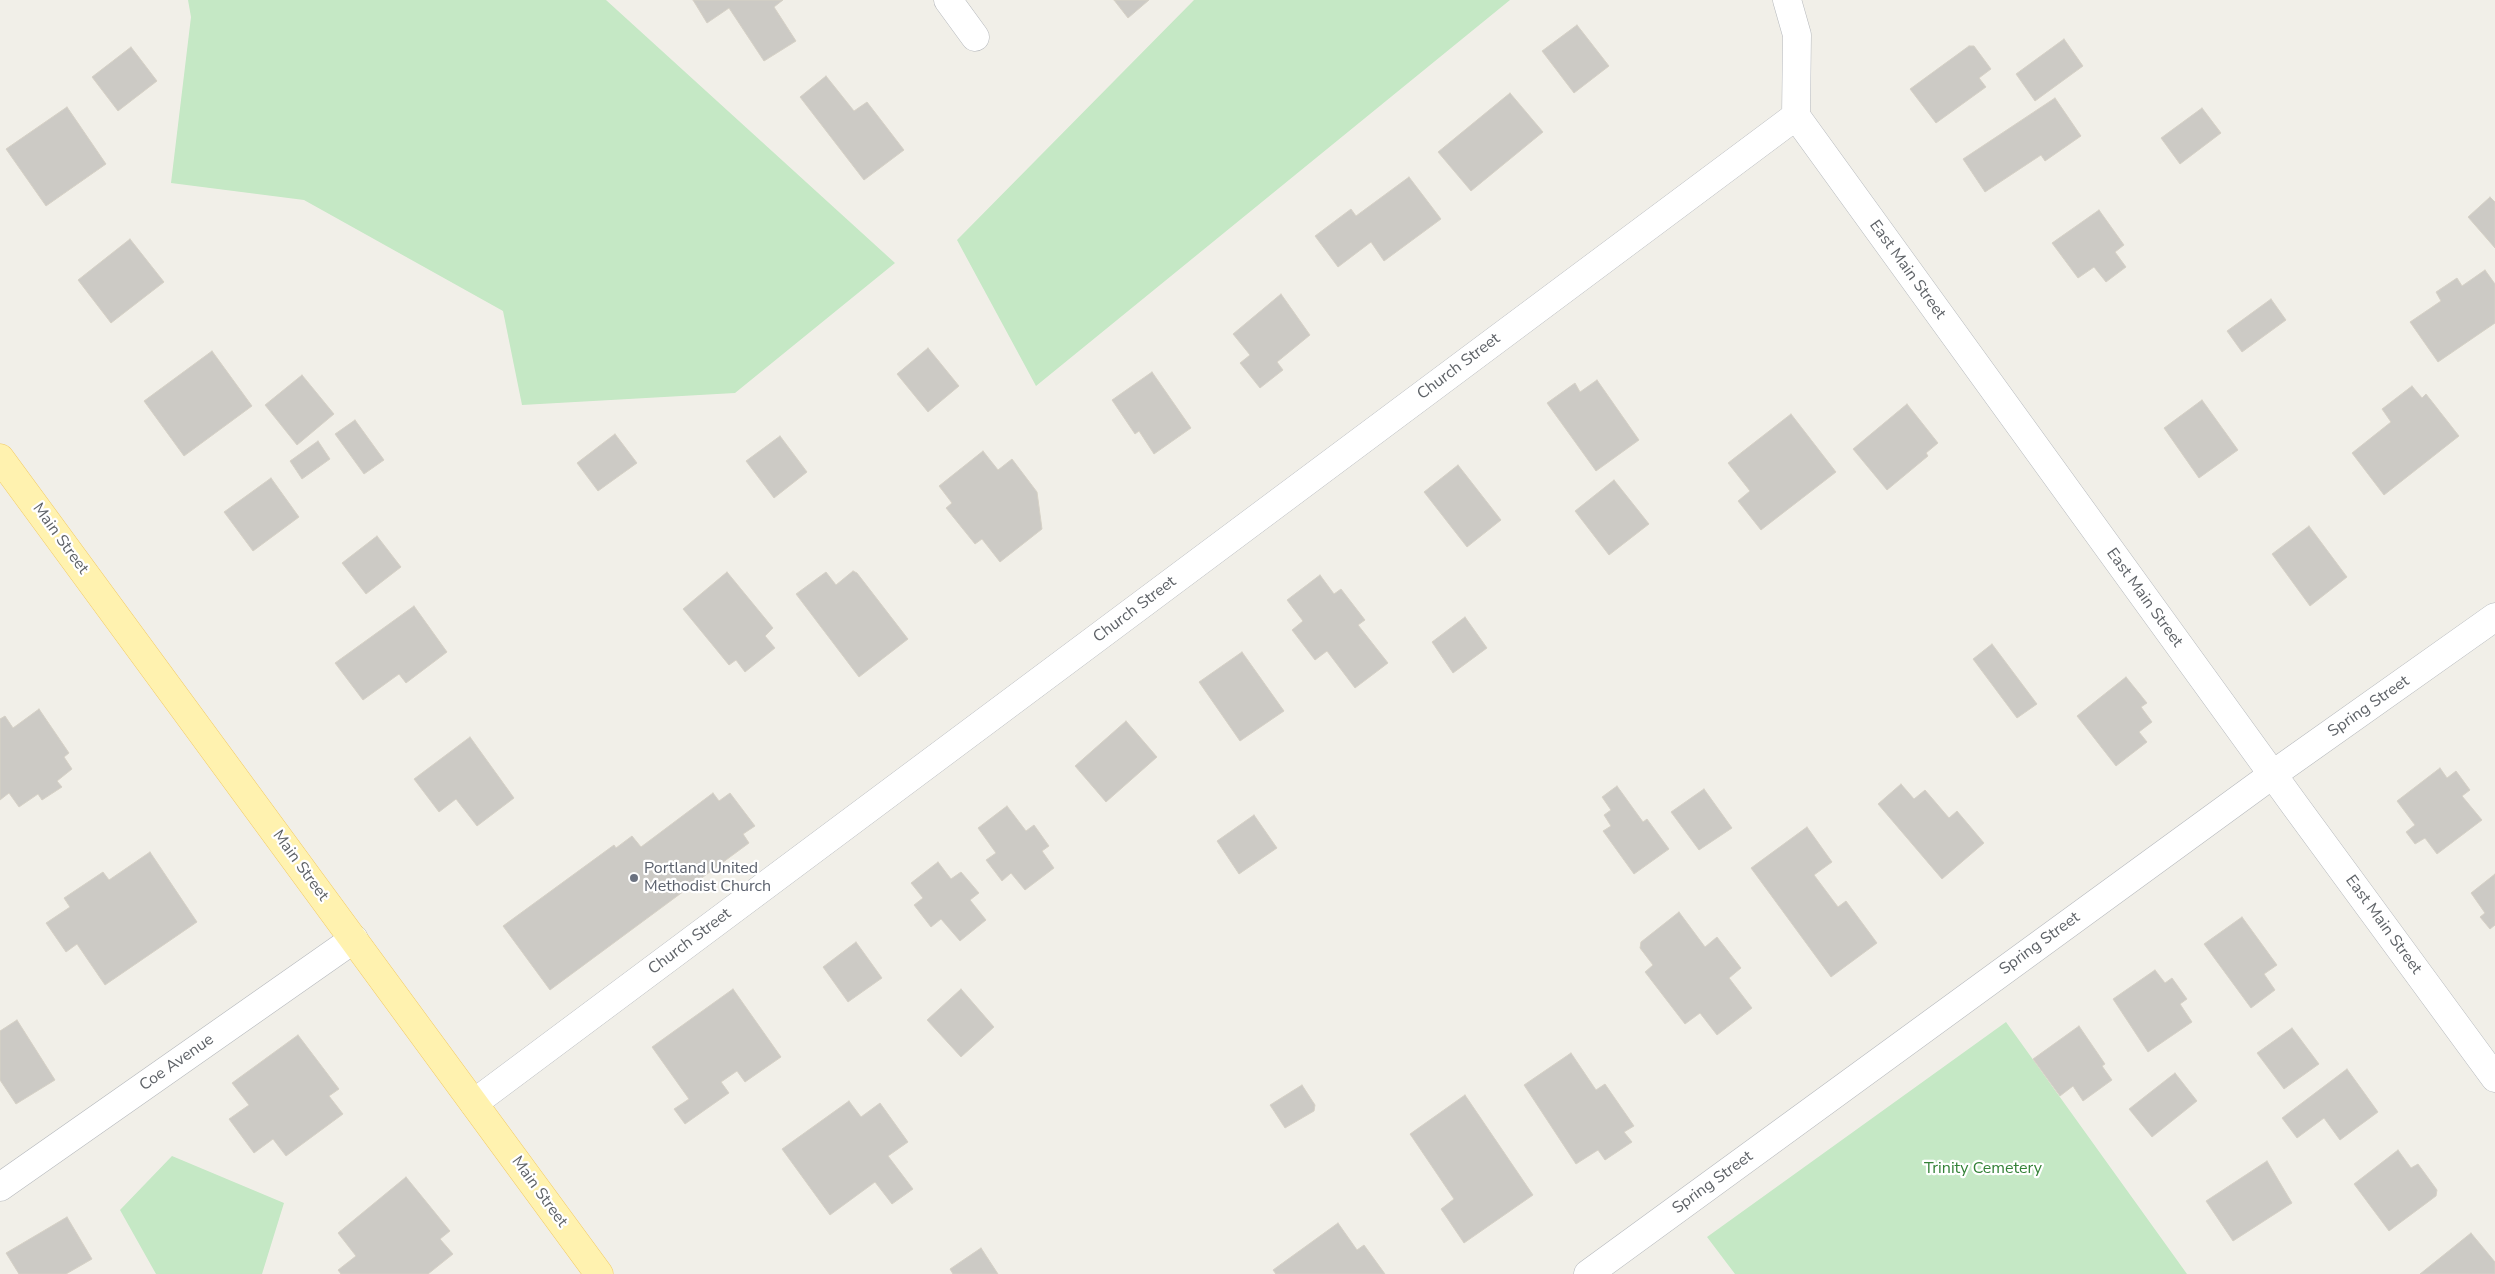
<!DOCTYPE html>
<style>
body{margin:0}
canvas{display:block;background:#f1efe8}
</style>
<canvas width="2495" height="1274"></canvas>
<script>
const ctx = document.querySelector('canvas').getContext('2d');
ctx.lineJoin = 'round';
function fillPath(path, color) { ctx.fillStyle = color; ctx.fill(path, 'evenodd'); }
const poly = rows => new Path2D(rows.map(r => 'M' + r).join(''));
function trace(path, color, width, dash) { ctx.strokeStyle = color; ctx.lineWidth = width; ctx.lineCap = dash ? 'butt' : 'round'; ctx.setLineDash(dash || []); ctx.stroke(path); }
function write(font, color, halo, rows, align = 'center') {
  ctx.font = font + ' "Nunito Sans",sans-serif'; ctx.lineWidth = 4.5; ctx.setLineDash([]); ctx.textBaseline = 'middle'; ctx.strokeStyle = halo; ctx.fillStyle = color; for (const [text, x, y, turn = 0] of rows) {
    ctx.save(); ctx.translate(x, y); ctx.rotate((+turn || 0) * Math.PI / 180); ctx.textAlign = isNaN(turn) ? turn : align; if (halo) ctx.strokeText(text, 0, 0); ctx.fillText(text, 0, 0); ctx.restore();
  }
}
const green = poly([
 [188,0,606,0,895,263,735,393,522,405,503,311,304,200,171,183,191,17],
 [1194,0,1510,0,1036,386,957,240],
 [2006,1022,2187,1274,1735,1274,1707,1237],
 [172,1156,284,1203,262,1274,156,1274,120,1210]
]);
const building = poly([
 [693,0,783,0,774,7,796,41,764,61,729,8,707,23,693,0],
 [1114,0,1149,0,1128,18,1114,0],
 [1577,25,1609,66,1574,93,1542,51,1577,25],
 [2064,39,2083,66,2035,101,2016,74,2064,39],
 [1969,46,1974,46,1991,69,1979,78,1986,87,1936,123,1910,89,1969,46],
 [131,47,157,81,118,111,92,77,131,47],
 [826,76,854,111,867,102,904,150,864,180,800,97,826,76],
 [1510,93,1543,132,1471,191,1438,152,1510,93],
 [2055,98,2081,136,2045,161,2041,155,1985,192,1963,159,2055,98],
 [67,107,106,164,46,206,6,149,67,107],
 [2202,108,2221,133,2180,164,2161,138,2202,108],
 [1409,177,1441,219,1384,261,1371,242,1338,267,1315,236,1351,209,1356,216,1409,177],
 [2490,197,2495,202,2495,248,2468,217,2490,197],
 [2099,210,2124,245,2115,252,2126,267,2106,282,2094,267,2078,278,2052,243,2099,210],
 [130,239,164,282,111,323,78,280,130,239],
 [2485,270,2495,284,2495,323,2438,362,2410,322,2441,301,2436,292,2457,278,2462,286,2485,270],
 [1281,294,1310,335,1277,362,1283,370,1260,388,1240,363,1250,355,1233,334,1281,294],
 [2271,299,2286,320,2242,352,2227,331,2271,299],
 [928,348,959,386,928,412,897,374,928,348],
 [212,351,252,406,184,456,144,401,212,351],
 [1152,372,1191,428,1154,454,1139,431,1135,434,1112,400,1152,372],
 [302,375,334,414,297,445,265,405,302,375],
 [1597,380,1639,440,1596,471,1547,403,1575,383,1580,392,1597,380],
 [2412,386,2422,398,2426,394,2459,436,2384,495,2352,453,2391,422,2382,409,2412,386],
 [2202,400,2238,450,2199,478,2164,428,2202,400],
 [1907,404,1938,443,1926,453,1928,456,1887,490,1853,449,1907,404],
 [1791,414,1836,472,1761,530,1738,501,1750,491,1728,463,1791,414],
 [355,420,384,460,364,474,335,434,355,420],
 [615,434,637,463,598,491,577,463,615,434],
 [780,436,807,472,774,498,746,461,780,436],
 [318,441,330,459,302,479,290,461,318,441],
 [983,451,998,470,1012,459,1037,492,1042,529,1000,562,982,539,975,544,946,508,952,503,939,486,983,451],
 [1458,465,1501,520,1467,547,1424,492,1458,465],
 [271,478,299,517,253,551,224,512,271,478],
 [1614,480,1649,524,1609,555,1575,511,1614,480],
 [2309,526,2347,577,2310,606,2272,554,2309,526],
 [377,536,401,567,366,594,342,563,377,536],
 [853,571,857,573,908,639,859,677,796,594,826,572,836,585,853,571],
 [727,572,773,628,765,636,775,648,745,672,736,660,729,665,683,609,727,572],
 [1320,575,1334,594,1341,589,1365,620,1358,625,1388,663,1355,688,1327,651,1315,660,1292,630,1303,621,1287,600,1320,575],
 [414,606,447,652,406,683,399,674,363,700,335,663,414,606],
 [1465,617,1487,648,1453,673,1432,642,1465,617],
 [1992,644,2037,704,2017,718,1973,659,1992,644],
 [1242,652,1284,711,1240,741,1199,682,1242,652],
 [2126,677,2147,703,2141,707,2152,722,2139,732,2147,742,2116,766,2077,716,2126,677],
 [39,709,69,753,64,757,72,769,57,781,62,787,42,800,38,794,19,807,9,793,0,800,0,719,5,716,13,728,39,709],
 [1126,721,1157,757,1106,802,1075,766,1126,721],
 [470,737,514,798,477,826,456,799,439,812,414,779,470,737],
 [2440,768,2447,778,2456,771,2470,790,2462,796,2482,820,2437,854,2425,838,2415,844,2406,832,2415,825,2397,801,2440,768],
 [1901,784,1914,799,1925,790,1949,818,1957,811,1984,843,1942,879,1878,804,1901,784],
 [1617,786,1643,822,1647,819,1669,849,1634,874,1603,831,1611,826,1604,815,1611,810,1602,797,1617,786],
 [1704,789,1732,828,1699,850,1671,812,1704,789],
 [713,793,719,801,730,793,755,826,743,834,749,843,550,990,503,926,614,845,616,848,632,836,641,847,713,793],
 [1007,806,1026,831,1034,825,1049,846,1042,851,1054,868,1025,890,1011,873,1002,881,986,860,996,853,978,828,1007,806],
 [1254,815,1277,848,1239,874,1217,841,1254,815],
 [1807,827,1832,862,1814,875,1838,907,1846,901,1877,943,1831,977,1751,868,1807,827],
 [150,852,197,922,105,985,77,944,66,952,46,923,70,907,64,898,103,872,109,880,150,852],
 [938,862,951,879,961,872,979,893,970,900,986,920,960,941,941,919,931,927,914,905,923,898,911,883,938,862],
 [2495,874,2495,925,2490,929,2480,917,2485,913,2471,893,2495,874],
 [1679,912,1705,947,1717,937,1741,968,1729,978,1752,1008,1717,1035,1700,1013,1685,1024,1645,972,1653,965,1640,948,1641,942,1679,912],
 [2242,917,2277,965,2264,974,2275,990,2251,1008,2204,944,2242,917],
 [856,942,882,978,848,1002,823,967,856,942],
 [2155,970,2165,983,2172,978,2187,999,2180,1004,2192,1022,2148,1052,2113,999,2155,970],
 [733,989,781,1057,745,1082,737,1071,721,1082,729,1093,685,1124,674,1109,689,1099,652,1047,733,989],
 [961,989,994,1027,961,1057,927,1020,961,989],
 [17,1020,55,1080,16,1104,0,1080,0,1031,17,1020],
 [2079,1026,2105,1064,2102,1066,2112,1080,2083,1101,2073,1086,2060,1096,2033,1059,2079,1026],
 [2292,1028,2319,1064,2284,1089,2257,1053,2292,1028],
 [298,1035,339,1089,329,1096,343,1114,286,1156,273,1139,254,1153,229,1119,249,1105,232,1083,298,1035],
 [1571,1053,1596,1090,1605,1084,1634,1126,1624,1132,1632,1142,1605,1160,1598,1150,1576,1164,1524,1085,1571,1053],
 [2347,1069,2378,1112,2340,1140,2324,1118,2297,1138,2282,1118,2347,1069],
 [2175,1073,2197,1101,2152,1137,2129,1109,2175,1073],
 [1302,1085,1315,1105,1314,1111,1285,1128,1270,1105,1302,1085],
 [1465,1095,1533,1195,1464,1243,1441,1209,1454,1199,1410,1134,1465,1095],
 [849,1101,861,1117,880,1103,908,1142,888,1156,913,1189,892,1204,875,1182,830,1215,782,1149,849,1101],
 [2398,1150,2411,1168,2418,1164,2437,1190,2436,1196,2389,1231,2354,1184,2398,1150],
 [2267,1161,2292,1203,2233,1241,2206,1201,2267,1161],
 [406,1177,450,1231,440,1239,453,1254,428,1274,341,1274,338,1270,356,1256,338,1233,406,1177],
 [67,1217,92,1259,66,1274,19,1274,6,1253,67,1217],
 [1338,1223,1357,1250,1364,1245,1385,1274,1276,1274,1273,1270,1338,1223],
 [2471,1233,2495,1262,2495,1274,2420,1274,2471,1233],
 [981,1248,998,1274,953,1274,950,1269,981,1248]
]);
const minor = poly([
 [948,0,975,37],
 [1787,0,1797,35,1796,116],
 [1796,116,2294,804,2495,1078],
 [474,1103,1796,116],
 [0,1187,354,939],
 [1588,1274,2272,775,2495,617]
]);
const major = poly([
 [0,458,599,1274]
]);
const markers = [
 [634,878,5,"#6b7280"]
];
const streetNames = [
 ["East Main Street",1907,270,54],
 ["Church Street",1459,367,-37],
 ["Main Street",60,539,54],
 ["East Main Street",2144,598,54],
 ["Church Street",1135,610,-37],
 ["Spring Street",2369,707,-35],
 ["Main Street",300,866,54],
 ["East Main Street",2383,925,54],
 ["Church Street",690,942,-37],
 ["Spring Street",2040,944,-36],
 ["Coe Avenue",177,1063,-35],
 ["Spring Street",1713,1183,-36],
 ["Main Street",539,1192,54]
];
const worshipNames = [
 ["Portland United",644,869],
 ["Methodist Church",644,887]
];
const parkNames = [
 ["Trinity Cemetery",1983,1169]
];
fillPath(green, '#c5e8c5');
fillPath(building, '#cccac5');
trace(building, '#d6d1c6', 1);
trace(minor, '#b5b8bc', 29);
trace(major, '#f2c960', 29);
trace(minor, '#fff', 28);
trace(major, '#fff2af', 28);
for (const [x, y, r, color] of markers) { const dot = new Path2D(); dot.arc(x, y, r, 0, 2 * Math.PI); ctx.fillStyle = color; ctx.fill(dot); trace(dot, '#fff', 2); }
write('16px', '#5f6368', '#fff', streetNames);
write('16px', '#5b616d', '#fff', worshipNames, 'left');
write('16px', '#348238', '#fff', parkNames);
</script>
